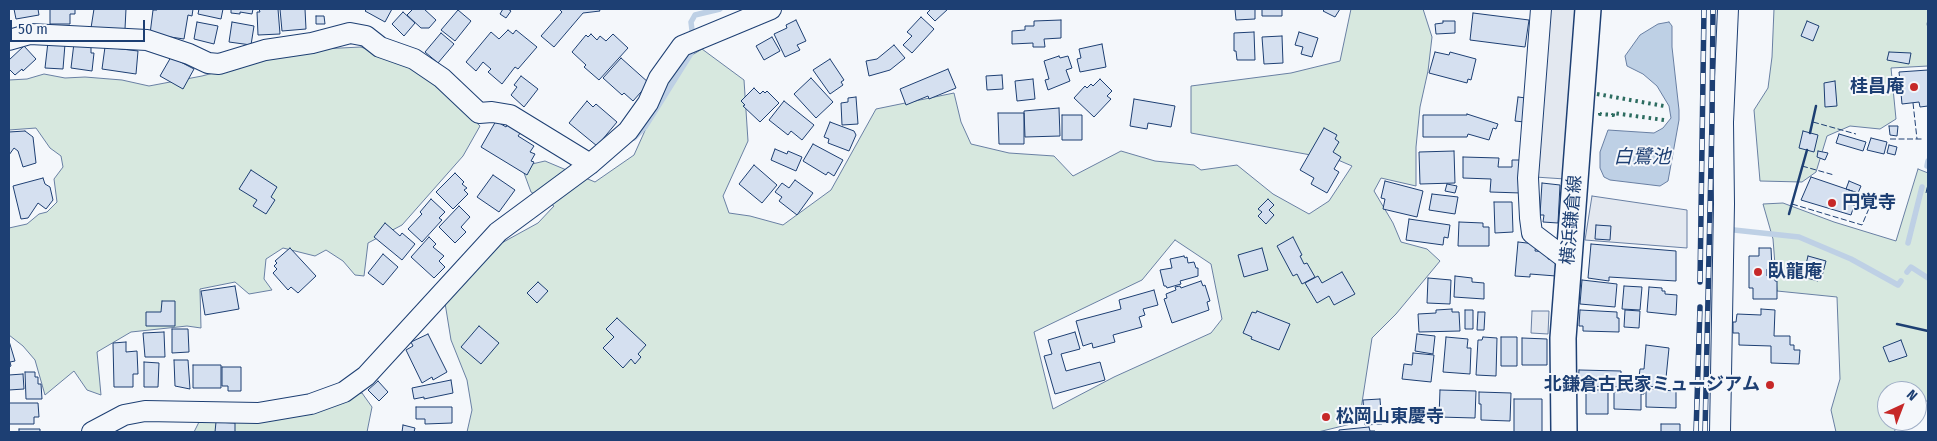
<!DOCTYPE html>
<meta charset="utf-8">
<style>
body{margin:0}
#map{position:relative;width:1937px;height:441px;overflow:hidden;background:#f4f7fb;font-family:"Fira Sans Condensed",sans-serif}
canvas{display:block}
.frame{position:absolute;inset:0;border:10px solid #1d3f73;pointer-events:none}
.north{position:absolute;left:1877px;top:381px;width:50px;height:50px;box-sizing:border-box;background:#f4f7fb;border:1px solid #9eadc5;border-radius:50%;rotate:43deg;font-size:14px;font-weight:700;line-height:20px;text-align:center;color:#1d3f73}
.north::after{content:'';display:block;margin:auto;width:18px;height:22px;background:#c62828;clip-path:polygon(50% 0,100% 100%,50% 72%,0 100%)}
.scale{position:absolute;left:10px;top:20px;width:135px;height:22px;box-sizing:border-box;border:2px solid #1d3f73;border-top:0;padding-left:6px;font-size:15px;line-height:18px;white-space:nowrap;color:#1d3f73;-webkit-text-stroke:4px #f4f7fb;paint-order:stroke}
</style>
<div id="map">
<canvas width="1937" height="441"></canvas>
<div class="frame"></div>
<div class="north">N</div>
<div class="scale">50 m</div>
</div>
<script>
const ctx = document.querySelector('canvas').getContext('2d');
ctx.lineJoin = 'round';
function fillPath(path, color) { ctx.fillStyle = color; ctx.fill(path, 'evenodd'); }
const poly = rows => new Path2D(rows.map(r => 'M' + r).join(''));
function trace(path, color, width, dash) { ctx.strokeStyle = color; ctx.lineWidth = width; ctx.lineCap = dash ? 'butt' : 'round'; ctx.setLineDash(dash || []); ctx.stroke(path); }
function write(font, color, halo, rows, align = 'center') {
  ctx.font = font + ' "Fira Sans Condensed","Noto Sans JP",sans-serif'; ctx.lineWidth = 4; ctx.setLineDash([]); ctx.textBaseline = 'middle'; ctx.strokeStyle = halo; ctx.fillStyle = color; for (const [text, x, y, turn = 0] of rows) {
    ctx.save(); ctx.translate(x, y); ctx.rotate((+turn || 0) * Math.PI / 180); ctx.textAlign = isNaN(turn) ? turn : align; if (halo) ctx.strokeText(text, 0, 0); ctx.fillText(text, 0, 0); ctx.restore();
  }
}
const green = poly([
 [1351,9,1423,9,1432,37,1428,71,1420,107,1416,147,1416,186,1381,178,1374,191,1393,223,1401,242,1427,249,1440,261,1396,314,1372,338,1359,422,1318,432,467,432,472,410,467,380,451,340,445,303,498,245,538,223,554,206,531,192,524,173,532,164,545,161,595,182,634,155,674,66,702,49,744,80,748,141,723,196,729,213,750,216,783,225,831,190,876,109,954,93,961,122,971,144,1009,153,1054,156,1073,176,1121,151,1155,161,1194,165,1201,170,1237,165,1273,194,1309,214,1329,201,1352,166,1338,160,1191,133,1191,86,1291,73,1340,61,1351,9],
 [1175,240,1211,264,1222,319,1211,333,1114,377,1053,409,1034,332,1142,280,1175,240],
 [1774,9,1928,9,1928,66,1891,68,1896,119,1880,129,1850,126,1827,136,1816,172,1802,182,1760,181,1754,110,1768,88,1772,57,1774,9],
 [361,47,411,66,453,100,480,126,463,156,402,225,368,243,364,276,355,275,343,261,326,250,315,256,283,248,266,259,264,279,272,290,249,294,235,282,200,289,201,328,187,326,131,332,97,352,101,395,87,390,74,371,45,395,35,360,23,346,9,335,9,228,27,224,39,214,47,212,57,202,54,179,63,167,61,156,50,148,36,128,9,130,9,80,27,79,44,74,65,78,85,77,122,80,149,86,202,76,262,60,321,49,361,47],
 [1918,169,1928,173,1928,402,1917,395,1917,391,1907,390,1887,391,1887,421,1894,421,1895,432,1836,432,1831,410,1840,379,1837,297,1777,291,1773,239,1763,204,1783,203,1834,222,1896,241,1918,169],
 [362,393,372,407,367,432,194,432,200,420,362,393]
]);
const parking = poly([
 [1547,9,1578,9,1565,179,1535,177,1547,9],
 [1592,196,1687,210,1687,248,1585,240,1592,196],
 [1532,311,1549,311,1548,334,1531,333,1532,311]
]);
const water = poly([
 [1669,22,1672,26,1672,47,1679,110,1679,120,1668,181,1660,186,1610,180,1604,177,1600,168,1600,152,1608,130,1654,133,1663,128,1671,118,1669,106,1657,86,1643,74,1627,66,1625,56,1640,35,1658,24,1669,22]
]);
const stream = poly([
 [693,38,691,22,695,15,720,9],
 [634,138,645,127,695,47],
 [1927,166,1928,161],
 [1734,230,1799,237,1851,259,1898,285,1901,281],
 [1908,243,1922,187],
 [1907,272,1911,267,1928,278]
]);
const building = poly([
 [14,9,41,9,38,9,39,15,16,19,14,9],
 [50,9,75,9,75,14,70,14,70,24,50,24,50,9],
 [94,9,126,9,125,29,91,28,94,9],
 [157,9,193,9,192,16,188,15,184,39,150,34,153,10,157,10,157,9],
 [199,9,223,9,221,19,198,14,199,9],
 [231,9,253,9,252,14,240,12,240,14,231,13,231,9],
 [259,9,278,9,280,34,258,35,257,12,260,12,259,9],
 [280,9,305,9,306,29,282,31,280,9],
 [367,9,392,9,385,22,365,11,367,9],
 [413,9,424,9,436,20,429,28,421,28,407,15,413,9],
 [503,9,508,9,511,11,506,18,500,14,503,9],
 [559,9,599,9,600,11,583,13,554,47,541,36,562,12,559,9],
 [931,9,948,9,935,21,927,13,931,9],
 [1235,9,1255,9,1255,19,1236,20,1235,9],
 [1262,9,1282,9,1282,16,1262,16,1262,9],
 [1325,9,1340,9,1335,17,1323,11,1325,9],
 [458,10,471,21,455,41,441,30,458,10],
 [403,12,415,23,404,36,392,24,403,12],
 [1473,13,1529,20,1525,47,1470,40,1473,13],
 [316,16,324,16,325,24,316,24,316,16],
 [921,17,934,29,912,53,903,45,912,36,907,32,921,17],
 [796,20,806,41,797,45,800,50,785,57,774,34,787,28,786,25,796,20],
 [1061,20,1061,38,1044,39,1045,47,1033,47,1033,43,1012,44,1012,31,1025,30,1025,26,1034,26,1034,21,1061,20],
 [1443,21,1455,21,1455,33,1436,34,1435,24,1443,23,1443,21],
 [1807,21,1819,26,1813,41,1801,36,1807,21],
 [197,22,218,26,214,44,194,39,197,22],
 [232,22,254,26,251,45,229,42,232,22],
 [508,30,513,34,516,30,537,47,518,69,515,67,502,84,488,72,491,69,483,62,476,71,466,62,491,32,499,39,508,30],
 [1254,32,1255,60,1237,60,1236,51,1234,51,1234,33,1254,32],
 [1299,32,1318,38,1312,57,1301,54,1303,47,1295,45,1299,32],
 [441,33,454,44,438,63,425,52,441,33],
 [591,34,597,40,600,36,606,41,613,34,628,48,599,80,584,67,586,65,572,52,586,35,588,37,591,34],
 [1282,36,1283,63,1264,64,1262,37,1282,36],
 [772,37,780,51,764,60,756,46,772,37],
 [48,42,65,44,63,69,45,68,48,42],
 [74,43,91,47,91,53,94,53,92,71,71,68,74,43],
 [1102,44,1106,67,1080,72,1077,59,1081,58,1079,49,1102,44],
 [894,45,905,58,890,70,869,76,866,61,877,59,894,45],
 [24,46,36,59,23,71,22,69,15,75,9,69,9,60,24,46],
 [105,47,138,51,136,74,102,69,105,47],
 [1435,52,1449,55,1450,52,1476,59,1471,80,1468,79,1467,83,1429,73,1435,52],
 [1889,52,1911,53,1909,64,1887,60,1889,52],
 [1059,56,1060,58,1068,56,1072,68,1066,70,1070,81,1048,90,1045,80,1049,79,1044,61,1059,56],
 [171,57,194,69,183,89,160,76,171,57],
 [621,58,649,83,633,101,624,93,622,95,603,78,621,58],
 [830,59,844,80,841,82,843,85,830,94,813,70,830,59],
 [948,69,956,88,929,99,928,96,906,105,900,89,948,69],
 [1928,70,1928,106,1920,107,1919,102,1902,104,1899,72,1928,70],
 [1002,75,1003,89,987,90,986,76,1002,75],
 [521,76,538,89,524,107,511,95,517,87,514,85,521,76],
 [811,78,833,102,816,118,794,94,811,78],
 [1033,79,1035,99,1017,101,1015,81,1033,79],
 [1100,79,1112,91,1107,96,1111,99,1094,117,1074,98,1085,86,1087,88,1091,84,1093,86,1100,79],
 [1835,81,1837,106,1825,107,1824,83,1835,81],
 [754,88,760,94,763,91,765,93,767,91,779,103,760,122,743,106,745,105,741,101,754,88],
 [856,97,858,124,842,125,841,103,848,102,848,98,856,97],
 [1518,97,1526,98,1524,122,1515,121,1518,97],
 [1134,99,1175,106,1171,127,1148,123,1147,129,1130,126,1134,99],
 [587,101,593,107,596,104,617,122,597,146,569,123,587,101],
 [784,101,814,125,802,140,791,131,788,135,769,120,784,101],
 [1059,108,1060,136,1025,137,1024,111,1059,108],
 [998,113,1024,113,1024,144,999,144,998,113],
 [1467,114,1498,124,1496,129,1493,128,1489,140,1468,134,1467,137,1423,137,1423,115,1467,115,1467,114],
 [1062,115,1082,115,1082,140,1062,140,1062,115],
 [496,121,506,127,508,124,521,132,518,136,534,146,530,152,535,154,531,161,534,162,527,175,481,147,496,121],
 [830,122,854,131,856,135,849,151,828,143,829,139,824,137,830,122],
 [1889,126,1898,126,1897,136,1890,135,1889,126],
 [1324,128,1337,135,1335,139,1339,142,1333,152,1341,157,1334,169,1339,172,1327,193,1311,184,1314,178,1300,170,1324,128],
 [25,131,33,137,36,163,23,167,18,151,14,148,9,155,9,132,25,131],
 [1803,131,1818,135,1814,152,1799,148,1803,131],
 [1839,134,1866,142,1863,151,1836,143,1839,134],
 [1871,138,1887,142,1884,154,1867,150,1871,138],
 [813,144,843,160,834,176,828,172,826,175,803,161,813,144],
 [1889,145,1897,147,1895,155,1887,153,1889,145],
 [775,149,787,154,788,151,802,157,796,171,771,160,775,149],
 [1454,151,1455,183,1420,184,1419,152,1454,151],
 [1818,151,1828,153,1825,160,1817,157,1818,151],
 [1463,157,1499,158,1498,167,1512,167,1512,160,1520,160,1521,193,1490,192,1491,179,1463,178,1463,157],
 [754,165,777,185,762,203,739,184,754,165],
 [251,170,277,187,271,197,275,200,266,214,253,206,257,200,239,189,251,170],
 [455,173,464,182,462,184,467,188,464,190,468,194,453,209,436,192,455,173],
 [493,175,515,190,499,212,477,197,493,175],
 [1811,177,1858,193,1851,215,1801,200,1811,177],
 [43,178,45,184,50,187,53,200,46,209,38,203,28,218,21,219,13,186,43,178],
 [795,180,813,193,797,215,779,201,782,197,775,192,782,183,789,188,795,180],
 [1385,181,1423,191,1417,217,1383,209,1385,199,1381,198,1385,181],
 [1849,181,1861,186,1858,193,1846,189,1849,181],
 [1542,183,1560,185,1558,223,1543,222,1544,215,1540,215,1542,183],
 [1447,184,1457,186,1455,193,1445,191,1447,184],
 [1432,194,1458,197,1455,214,1429,210,1432,194],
 [431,199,445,212,439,218,442,220,422,242,408,229,422,214,420,212,431,199],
 [1268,199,1274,205,1269,210,1274,215,1266,224,1258,216,1262,212,1258,209,1268,199],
 [1494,202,1512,202,1513,232,1495,233,1494,202],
 [459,206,470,217,461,227,466,232,455,243,439,227,459,206],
 [1409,219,1450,225,1448,238,1444,237,1443,245,1406,240,1409,219],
 [1459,222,1483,223,1483,227,1489,227,1489,246,1458,246,1459,222],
 [385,223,400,236,402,233,415,244,402,260,374,237,385,223],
 [1596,225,1611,226,1610,240,1595,239,1596,225],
 [429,237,436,244,433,247,444,256,439,261,445,267,434,278,411,257,429,237],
 [1293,237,1302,255,1300,256,1304,264,1307,263,1315,277,1302,284,1297,274,1293,276,1277,246,1293,237],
 [1518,242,1536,244,1535,251,1549,252,1548,259,1557,259,1556,276,1530,274,1530,277,1515,276,1518,242],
 [1591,244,1676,251,1676,281,1609,277,1609,281,1588,278,1591,244],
 [290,248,316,276,298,293,291,287,288,290,273,273,277,269,274,266,277,263,275,261,290,248],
 [1262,248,1268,270,1244,277,1238,255,1262,248],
 [1759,248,1771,248,1772,269,1767,269,1767,276,1775,275,1775,281,1777,281,1777,299,1753,299,1753,288,1749,288,1749,256,1759,256,1759,248],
 [383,254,398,267,383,285,368,273,383,254],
 [1184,256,1185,258,1187,257,1188,263,1194,262,1196,268,1198,268,1198,276,1180,281,1181,284,1167,288,1166,286,1164,286,1160,270,1172,268,1170,259,1184,256],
 [1808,256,1826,261,1822,276,1819,276,1818,281,1803,277,1808,256],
 [1342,272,1355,294,1334,305,1329,296,1317,303,1305,283,1318,276,1322,283,1342,272],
 [1455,276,1472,278,1472,282,1484,283,1484,299,1454,297,1455,276],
 [1428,278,1451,280,1450,304,1427,303,1428,278],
 [1582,280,1617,284,1615,307,1580,304,1582,280],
 [1201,281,1203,286,1205,285,1210,301,1207,302,1209,310,1172,323,1164,299,1167,298,1166,294,1176,290,1175,287,1180,286,1181,288,1201,281],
 [538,282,548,291,537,303,527,293,538,282],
 [235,286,239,309,205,315,201,291,235,286],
 [1624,286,1642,287,1640,310,1622,309,1624,286],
 [1649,287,1662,288,1662,291,1665,291,1665,294,1677,295,1676,315,1647,312,1649,287],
 [1154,290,1158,305,1143,309,1145,315,1139,317,1142,327,1113,335,1115,342,1093,348,1092,343,1083,346,1076,321,1121,309,1119,300,1154,290],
 [162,301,175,301,175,326,146,326,146,312,161,312,162,301],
 [1452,309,1452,312,1459,312,1460,331,1419,332,1418,314,1436,313,1436,310,1452,309],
 [1761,309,1775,310,1774,336,1790,336,1790,345,1794,345,1794,350,1800,350,1799,364,1771,363,1771,346,1739,345,1739,333,1733,333,1733,322,1736,322,1737,314,1761,315,1761,309],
 [1465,310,1473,310,1473,329,1465,329,1465,310],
 [1580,310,1617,312,1617,318,1619,318,1619,332,1583,331,1583,326,1579,326,1580,310],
 [1625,310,1640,311,1639,328,1624,327,1625,310],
 [1257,311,1290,324,1279,350,1251,339,1252,337,1243,333,1252,312,1256,313,1257,311],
 [1478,312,1485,312,1484,330,1477,330,1478,312],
 [617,318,646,345,638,354,641,357,635,364,631,359,623,368,603,348,614,337,606,329,617,318],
 [479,326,499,343,481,364,461,347,479,326],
 [172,329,188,329,189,352,172,353,172,329],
 [164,332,165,357,145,357,143,333,164,332],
 [1075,332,1080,349,1061,354,1066,371,1100,362,1105,380,1055,394,1044,356,1052,354,1048,340,1075,332],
 [428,334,447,372,433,380,432,377,422,383,406,350,413,346,411,342,428,334],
 [1417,334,1435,336,1433,354,1415,351,1417,334],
 [1446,337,1468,339,1467,348,1471,348,1470,374,1443,372,1446,337],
 [1483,337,1497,338,1496,376,1476,375,1478,340,1482,340,1483,337],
 [1501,337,1517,337,1517,366,1501,366,1501,337],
 [1522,338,1547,339,1547,365,1522,365,1522,338],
 [1901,340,1907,356,1889,362,1883,347,1901,340],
 [9,341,15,361,10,362,11,366,9,367,9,341],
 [126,342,126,352,137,351,138,374,133,374,133,387,114,387,113,343,126,342],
 [1646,345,1669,348,1665,388,1638,385,1640,369,1644,369,1646,345],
 [1413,353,1434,355,1431,382,1402,379,1404,364,1412,365,1413,353],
 [174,360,188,360,190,389,175,386,174,360],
 [144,362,159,363,158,387,144,387,144,362],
 [193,365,221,365,221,388,193,388,193,365],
 [222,367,241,367,241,391,228,391,228,386,222,386,222,367],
 [1579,370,1621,371,1621,387,1578,386,1579,370],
 [25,372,35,372,35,377,38,377,38,384,41,384,42,399,26,399,25,372],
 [23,374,24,389,9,390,9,375,23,374],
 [451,380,453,393,424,399,424,397,414,399,412,388,451,380],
 [378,381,388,392,379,401,368,390,378,381],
 [1623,389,1644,389,1644,394,1641,394,1641,410,1614,409,1614,392,1623,392,1623,389],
 [1646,389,1676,391,1676,408,1646,407,1646,389],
 [1440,390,1476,391,1475,418,1439,417,1440,390],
 [1586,390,1608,390,1608,414,1586,414,1586,390],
 [1479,392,1511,393,1510,421,1481,420,1481,404,1479,404,1479,392],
 [1380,399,1382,424,1365,425,1363,400,1380,399],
 [1514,399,1542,399,1542,432,1514,432,1514,399],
 [9,403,38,403,39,417,34,417,34,424,9,424,9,403],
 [416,407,452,407,452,423,425,424,425,419,416,419,416,407],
 [216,422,235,423,235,432,215,432,216,422],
 [1661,424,1680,424,1680,432,1661,432,1661,424],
 [403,425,415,428,414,432,402,432,403,425],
 [1369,427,1370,431,1375,431,1375,432,1339,432,1339,430,1369,427],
 [19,429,40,429,40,432,19,432,19,429]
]);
const minor = poly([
 [1541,9,1528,178,1530,218,1532,233,1569,261],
 [9,40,30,34,147,40,189,54,208,63,219,64,265,50,312,43,350,33,366,36,380,47,414,59,442,78,479,113,492,112,510,115,590,164],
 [92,432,124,415,145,411,258,413,311,404,344,392,366,376,498,232,590,164,628,131,648,103,659,78,682,46,771,9],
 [1720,432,1724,204,1723,122,1728,9]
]);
const major = poly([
 [1564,432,1563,338,1588,9]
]);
const rail = poly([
 [1700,282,1704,9],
 [1696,432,1700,307],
 [1705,432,1712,121,1713,9]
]);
const hedge = poly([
 [1597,94,1664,106],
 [1600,113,1600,114,1613,115,1613,113,1664,120]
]);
const fence = poly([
 [1913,103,1917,139],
 [1813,122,1856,134],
 [1890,139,1924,139],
 [1802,166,1834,175],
 [1926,193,1928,184],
 [1792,204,1862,225,1870,206]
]);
const wall = poly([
 [1928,23,1928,25],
 [1810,133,1816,106],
 [1789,214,1807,150],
 [1897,324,1928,331]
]);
const markers = [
 [1914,87,5,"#c62828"],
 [1832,203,5,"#c62828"],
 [1758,272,5,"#c62828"],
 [1770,385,5,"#c62828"],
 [1326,417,5,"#c62828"]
];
const poiNames = [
 ["桂昌庵",1904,87,"right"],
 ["円覚寺",1842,203],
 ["臥龍庵",1768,272],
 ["北鎌倉古民家ミュージアム",1760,385,"right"],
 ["松岡山東慶寺",1336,417]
];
const streetNames = [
 ["横浜鎌倉線",1572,220,-85]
];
const waterNames = [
 ["白鷺池",1642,158]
];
fillPath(green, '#d7e8df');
trace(green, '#687fa3', 1);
fillPath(parking, '#e3e8f0');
trace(parking, '#687fa3', 1);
fillPath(water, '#bed0e5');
trace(water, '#687fa3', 1);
trace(stream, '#bed0e5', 5.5);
fillPath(building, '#d5e0f0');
trace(building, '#1d3f73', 1);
trace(minor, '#1d3f73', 22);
trace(major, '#1d3f73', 28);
trace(minor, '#f4f7fb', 20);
trace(major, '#f4f7fb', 25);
trace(rail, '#1d3f73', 5.5);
trace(rail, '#f4f7fb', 4, [11]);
trace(hedge, '#2c6c60', 4, [2.5, 4]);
trace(fence, '#1d3f73', 1, [6, 2.5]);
trace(wall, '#1d3f73', 2.5);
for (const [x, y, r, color] of markers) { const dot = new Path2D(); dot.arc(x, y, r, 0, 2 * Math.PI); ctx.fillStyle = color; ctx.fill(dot); trace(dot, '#f4f7fb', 2); }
write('bold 18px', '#1d3f73', '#f4f7fb', poiNames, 'left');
write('18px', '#1d3f73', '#f4f7fb', streetNames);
write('italic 19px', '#1d3f73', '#f4f7fb', waterNames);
</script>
